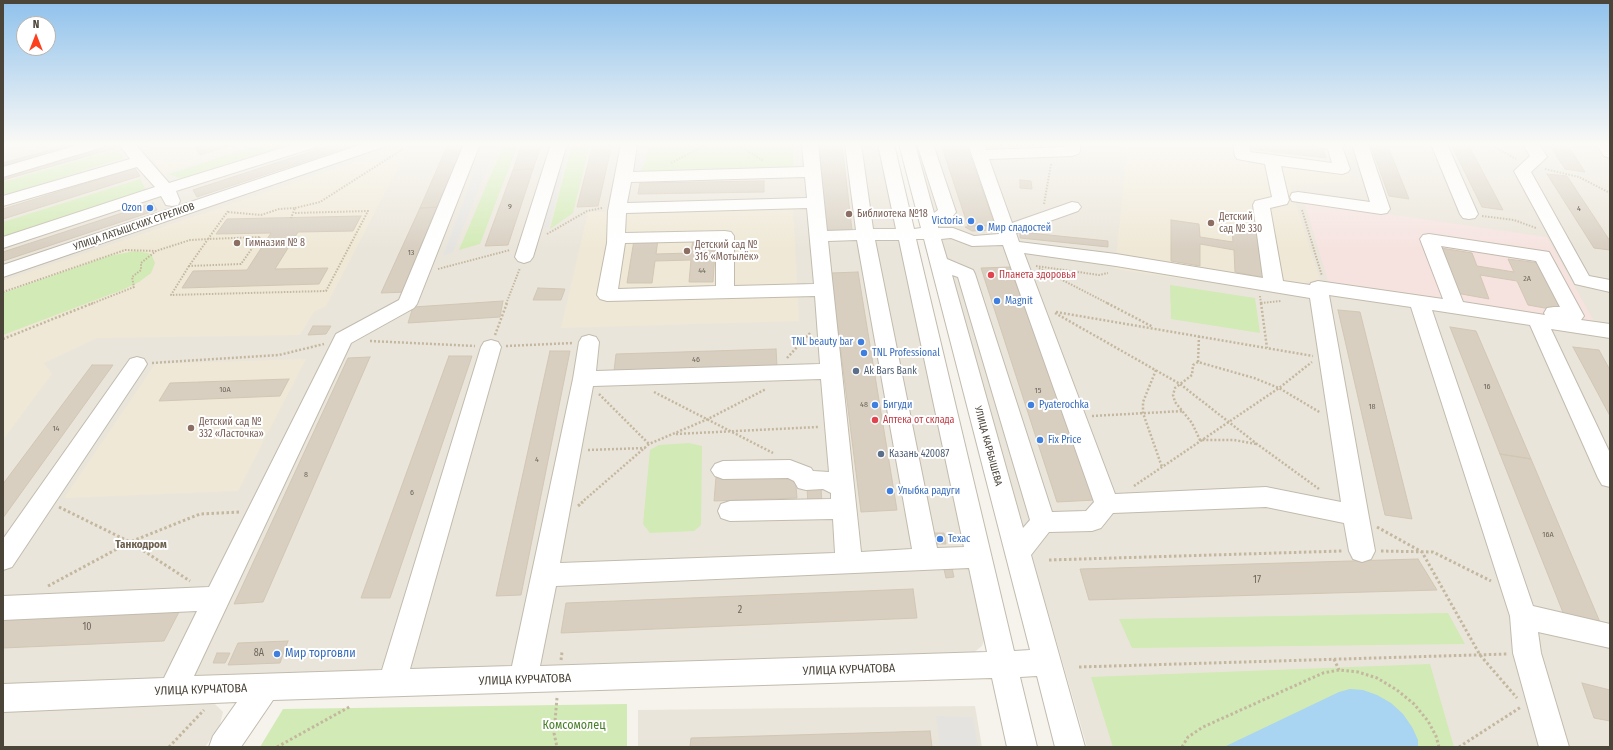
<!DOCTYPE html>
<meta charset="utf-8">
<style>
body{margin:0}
#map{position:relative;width:1613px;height:750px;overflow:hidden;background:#f6f3ec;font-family:"Fira Sans Condensed",sans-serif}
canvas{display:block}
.frame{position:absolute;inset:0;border:4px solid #4b4439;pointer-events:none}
.north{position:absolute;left:16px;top:16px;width:40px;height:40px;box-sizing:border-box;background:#fff;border:1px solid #b7b4b0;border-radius:50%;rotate:0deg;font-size:11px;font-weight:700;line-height:16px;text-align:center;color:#4b4439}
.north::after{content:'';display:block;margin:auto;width:14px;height:18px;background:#fc3f1d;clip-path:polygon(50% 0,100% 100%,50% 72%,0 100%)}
</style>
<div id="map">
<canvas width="1613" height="750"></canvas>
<div class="frame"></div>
<div class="north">N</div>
</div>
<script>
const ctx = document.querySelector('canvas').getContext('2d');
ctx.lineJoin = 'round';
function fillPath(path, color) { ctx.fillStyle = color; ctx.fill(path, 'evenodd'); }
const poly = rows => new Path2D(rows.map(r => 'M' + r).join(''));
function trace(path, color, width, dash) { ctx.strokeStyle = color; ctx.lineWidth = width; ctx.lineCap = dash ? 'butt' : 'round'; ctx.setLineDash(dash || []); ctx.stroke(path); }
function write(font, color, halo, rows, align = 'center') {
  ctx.font = font + ' "Fira Sans Condensed",sans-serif'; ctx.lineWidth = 4; ctx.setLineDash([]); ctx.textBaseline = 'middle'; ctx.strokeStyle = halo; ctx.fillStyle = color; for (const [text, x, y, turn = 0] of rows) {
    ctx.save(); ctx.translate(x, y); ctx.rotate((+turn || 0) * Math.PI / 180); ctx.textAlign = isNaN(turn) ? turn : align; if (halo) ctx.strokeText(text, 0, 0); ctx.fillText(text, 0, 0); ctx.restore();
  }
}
const residential = poly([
 [3,144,374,144,3,269],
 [394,144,880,144,987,633,982,646,972,654,3,688,3,277],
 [913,144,1610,144,1610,747,1087,747],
 [212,701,223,712,219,728,205,747,3,747,3,711],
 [975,706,982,747,638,747,638,710]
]);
const education = poly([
 [3,144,49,144,3,157],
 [142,144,256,144,162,174],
 [1125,144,1339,144,1351,182,1290,185,1321,283,1306,281,1310,297,1115,269,1126,160],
 [406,145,407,151,326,306,314,312,300,335,97,338,44,363,52,374,3,440,3,281],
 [793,207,799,321,561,328,588,212],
 [306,359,238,491,64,498,155,364]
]);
const medical = poly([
 [1304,202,1547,237,1596,325,1329,284]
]);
const green = poly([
 [262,144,299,144,187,181,169,174],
 [504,144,518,144,480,244,459,250],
 [572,144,590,144,573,213,550,229],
 [649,144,793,144,793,168,640,172,645,163],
 [983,144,1063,144,985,148],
 [118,149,124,158,3,196,3,182],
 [140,179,147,192,3,238,3,222],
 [135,251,148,253,152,256,155,263,151,273,139,282,122,290,3,335,3,293,109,256],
 [1170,285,1255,298,1260,333,1171,319],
 [689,443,702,446,701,525,694,531,650,533,643,524,650,450,659,445],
 [1448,613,1465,644,1132,648,1119,619],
 [1430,664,1454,747,1113,747,1091,677],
 [627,704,627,747,260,747,283,709]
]);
const parking = poly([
 [485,144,497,144,453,252,443,256],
 [562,144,570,144,549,226,535,233],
 [639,144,649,144,645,163,640,172,634,169],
 [936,716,973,717,978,747,940,747]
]);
const water = poly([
 [1350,689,1363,690,1377,695,1391,703,1403,714,1412,727,1418,740,1418,747,1224,747,1339,692]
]);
const building = poly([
 [71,144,93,144,3,170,3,163,71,144],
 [114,144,116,148,3,180,3,176,114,144],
 [205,144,236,144,200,155,195,147,205,144],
 [334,144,358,144,197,197,193,190,334,144],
 [448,144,468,144,442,207,420,208,448,144],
 [522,144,542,144,533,169,513,170,522,144],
 [593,144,612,144,598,206,577,207,593,144],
 [819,144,842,144,852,230,826,230,819,144],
 [941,144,966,144,995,225,968,226,941,144],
 [1250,144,1295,144,1323,147,1326,158,1251,149,1250,144],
 [1370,144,1387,144,1409,199,1389,196,1370,144],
 [1451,144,1468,144,1503,210,1482,207,1451,144],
 [1549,144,1567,144,1585,172,1565,169,1549,144],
 [135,168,140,176,3,219,3,209,135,168],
 [533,169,508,245,485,246,513,170,533,169],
 [1547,174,1567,176,1610,241,1610,250,1594,248,1547,174],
 [1020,180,1031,181,1032,189,1020,188,1020,180],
 [764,181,764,192,638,194,640,183,764,181],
 [153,203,157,210,3,261,3,252,153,203],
 [442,207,407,292,381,293,420,208,442,207],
 [361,216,353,231,298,232,275,269,328,268,319,284,182,288,193,271,247,270,271,233,216,234,227,219,361,216],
 [1171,220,1199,224,1200,237,1233,242,1232,229,1261,234,1265,278,1235,272,1234,250,1200,244,1200,266,1171,261,1171,220],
 [991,225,993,230,972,231,965,227,991,225],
 [1020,232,1108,241,1108,247,1020,238,1020,232],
 [716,238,713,282,689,282,691,260,655,261,652,283,627,283,634,240,658,239,656,254,691,253,693,239,716,238],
 [1441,248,1472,253,1477,266,1514,272,1508,259,1539,263,1561,311,1528,305,1517,281,1480,275,1489,299,1456,293,1441,248],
 [1010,267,1046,366,1095,500,1057,502,981,268,1010,267],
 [858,272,897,510,861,512,831,273,858,272],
 [538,288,565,289,561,300,533,300,538,288],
 [503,301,500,317,408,323,413,307,503,301],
 [1338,310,1360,312,1412,519,1385,515,1338,310],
 [313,326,331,326,326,334,308,335,313,326],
 [1450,327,1476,331,1531,459,1500,454,1450,327],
 [1573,347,1599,350,1610,370,1610,416,1573,347],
 [776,349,777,366,614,371,616,354,776,349],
 [550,351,570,351,521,595,496,596,550,351],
 [449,356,472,356,390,598,361,598,449,356],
 [370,357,263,602,234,604,348,358,370,357],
 [92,365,113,365,3,518,3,484,92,365],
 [289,379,280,396,159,401,170,383,289,379],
 [1500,454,1531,459,1602,627,1566,620,1500,454],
 [795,474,797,498,714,501,716,477,795,474],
 [821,486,822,506,808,506,807,487,821,486],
 [933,533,944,533,946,544,935,544,933,533],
 [1418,559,1437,590,1089,600,1080,569,1418,559],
 [951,564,954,577,946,578,943,565,951,564],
 [913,589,917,618,561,633,566,603,913,589],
 [179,612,164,641,3,648,3,619,179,612],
 [288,641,280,663,228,665,238,643,288,641],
 [217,653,230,653,225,663,213,663,217,653],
 [1582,683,1610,690,1610,721,1594,718,1582,683],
 [930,731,932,747,690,747,691,738,930,731]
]);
const pathFar2 = poly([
 [736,144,764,161],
 [1489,144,1516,159],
 [671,163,708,144],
 [1545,169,1579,177,1610,193],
 [1044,204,1051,164],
 [295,208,320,202,403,149],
 [1302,210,1322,276],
 [228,212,261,215,279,209,295,208,291,218],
 [1482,216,1514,220,1536,228],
 [547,234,587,211,602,208],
 [260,237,241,264,189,266,208,239,260,237],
 [208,239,228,211],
 [189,266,171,295,326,291,368,211,294,213],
 [1036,266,1099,275,1108,273],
 [1039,268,1109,304],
 [438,269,510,250],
 [3,292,125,250,156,251],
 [1260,296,1261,304],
 [1261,303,1281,301],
 [91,304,134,287,132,277,141,270,141,263,156,251,190,240,208,239],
 [506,304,520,268]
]);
const pathFar1 = poly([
 [1107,303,1153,327],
 [1261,303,1267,348],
 [1056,312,1313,356],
 [1055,313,1180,384,1257,444,1319,489],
 [495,335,507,303],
 [3,339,93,303],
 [370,341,475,346],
 [506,346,573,343],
 [787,358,811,332],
 [1198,362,1199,336],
 [152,363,279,355,324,344],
 [1156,370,1143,402,1143,413,1162,467],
 [654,392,773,453],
 [599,394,649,444],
 [1092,416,1183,411],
 [676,434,818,427],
 [1256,444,1234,440,1200,440,1192,423,1175,402,1173,395,1175,388,1192,375,1193,365,1198,362,1254,378,1279,388,1321,413],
 [588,450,645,448],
 [1134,486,1279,388,1312,362],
 [581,503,649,444,708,419,766,389]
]);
const path = poly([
 [578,506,583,502],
 [59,507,130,542,190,581],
 [1377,527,1422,552,1480,655,1517,698],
 [1381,551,1433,552,1491,581],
 [1049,560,1342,551],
 [48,586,130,542,200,514,240,512],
 [1334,659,1339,670],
 [561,660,562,652],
 [1079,667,1507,654],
 [557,698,554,733,557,747],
 [169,747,204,710],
 [277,747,351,706],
 [1182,747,1188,737,1203,727,1323,673,1339,670,1358,672,1377,678,1397,690,1414,704,1428,721,1436,736,1439,747],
 [1459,747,1521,707]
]);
const minor = poly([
 [81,144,106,144,103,147,3,177,3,167,81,144],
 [119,144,135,144,169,183,295,144,319,144,316,147,176,191,180,201,178,205,172,206,166,205,161,196,3,248,3,237,155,187,137,167,3,206,3,196,130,159,119,144],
 [363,144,386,144,383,147,3,277,3,265,363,144],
 [464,144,480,144,417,304,414,308,351,343,194,676,382,670,481,347,484,342,491,340,498,342,501,347,410,669,512,666,573,379,579,342,582,337,589,335,596,337,599,342,596,371,820,364,815,296,607,301,600,299,597,295,607,243,608,211,621,144,637,144,633,172,804,167,802,144,818,144,827,231,856,230,845,144,861,144,873,229,896,229,878,144,894,144,914,229,921,228,899,144,915,144,934,213,938,210,917,144,933,144,956,212,953,216,938,226,938,228,953,228,974,236,999,234,968,144,984,144,986,150,1064,147,1064,144,1080,144,1080,151,1078,154,1072,156,989,159,1012,223,1072,202,1078,203,1081,207,1078,211,1016,233,1019,242,1116,254,1263,278,1253,205,1255,201,1272,197,1265,164,1237,159,1235,156,1233,144,1249,144,1250,152,1332,163,1328,149,1318,147,1315,144,1341,144,1350,169,1348,172,1342,174,1281,166,1289,200,1287,204,1270,208,1283,281,1310,285,1311,283,1318,281,1443,299,1420,239,1423,235,1429,234,1549,252,1584,316,1581,320,1610,324,1610,338,1551,329,1610,453,1610,487,1602,485,1598,478,1530,325,1432,310,1533,606,1610,624,1610,648,1538,632,1541,653,1569,747,1539,747,1513,653,1510,616,1411,307,1329,295,1375,551,1371,559,1362,562,1353,559,1349,551,1344,523,1266,507,1113,513,1101,528,1092,531,1049,532,1031,555,1085,747,1055,747,1037,676,1020,677,1037,747,1007,747,992,678,273,700,241,747,209,747,213,736,237,702,3,712,3,684,164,678,197,611,3,620,3,596,209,587,336,334,399,300,464,144],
 [805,177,807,198,627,203,631,182,805,177],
 [807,208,814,284,734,286,734,236,731,232,725,231,625,233,626,213,807,208],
 [951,238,972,246,1003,245,1094,502,1086,511,1052,512,975,274,973,270,947,259,941,239,951,238],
 [916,239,924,239,1030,650,1014,651,916,239],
 [857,240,912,549,861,552,828,241,857,240],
 [875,240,899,240,964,547,937,548,875,240],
 [716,241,716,286,618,289,625,243,716,241],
 [1441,246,1536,261,1560,307,1554,307,1547,308,1544,313,1545,315,1463,302,1441,246],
 [1024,253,1116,266,1310,298,1341,502,1266,487,1115,494,1024,253],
 [952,275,958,277,1030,520,1023,528,952,275],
 [821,379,829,472,813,471,811,468,790,460,723,461,715,464,711,470,715,476,723,479,788,478,794,481,798,488,806,490,823,489,831,493,831,499,730,501,721,504,718,511,721,518,730,521,833,519,835,553,560,563,593,386,821,379],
 [969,568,987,652,540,666,556,586,969,568],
 [551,144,567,144,533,257,530,261,524,263,518,261,515,257,551,144],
 [1352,144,1368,144,1390,209,1387,213,1381,214,1292,201,1290,197,1292,193,1298,192,1370,202,1352,144],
 [1431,144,1447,144,1478,214,1475,218,1469,219,1463,218,1460,214,1431,144],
 [1523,144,1539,144,1547,157,1531,172,1589,276,1610,280,1610,292,1575,284,1573,280,1514,171,1530,156,1523,144],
 [1596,144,1610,144,1610,158,1604,156,1596,144],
 [137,357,144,359,147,364,144,369,12,567,3,570,3,539,130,359,137,357]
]);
const markers = [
 [150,208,4,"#3f7fe0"],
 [849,214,4,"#8d6e63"],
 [971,221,4,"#3f7fe0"],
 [1211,223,4,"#8d6e63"],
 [980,228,4,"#3f7fe0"],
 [237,243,4,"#8d6e63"],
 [687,251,4,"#8d6e63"],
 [991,275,4,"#e0444e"],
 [997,301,4,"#3f7fe0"],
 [861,342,4,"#3f7fe0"],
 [864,353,4,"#3f7fe0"],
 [856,371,4,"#5c6f8a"],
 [875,405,4,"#3f7fe0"],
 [1031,405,4,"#3f7fe0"],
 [875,420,4,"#e0444e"],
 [191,428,4,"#8d6e63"],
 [1040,440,4,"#3f7fe0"],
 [881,454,4,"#5c6f8a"],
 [890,491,4,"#3f7fe0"],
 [940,539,4,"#3f7fe0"],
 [277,654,4,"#3f7fe0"]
];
const numberNames = [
 ["9",510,207],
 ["4",1579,209],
 ["13",411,253],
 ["44",702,271],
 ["2А",1527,279],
 ["46",696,360],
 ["16",1487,387],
 ["10А",225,390],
 ["15",1038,391],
 ["48",864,405],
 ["18",1372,407],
 ["14",56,429],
 ["4",537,460],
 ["8",306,475],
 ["6",412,493],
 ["16А",1548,535]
];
const shopNames = [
 ["Ozon",142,208,"right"],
 ["Victoria",963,221,"right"],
 ["Мир сладостей",988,228],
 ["Magnit",1005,301],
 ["TNL beauty bar",853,342,"right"],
 ["TNL Professional",872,353],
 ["Бигуди",883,405],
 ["Pyaterochka",1039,405],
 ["Fix Price",1048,440],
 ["Улыбка радуги",898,491],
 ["Техас",948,539]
];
const educationNames = [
 ["Библиотека №18",857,214],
 ["Детский",1219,217],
 ["сад № 330",1219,229],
 ["Гимназия № 8",245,243],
 ["Детский сад №",695,245],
 ["316 «Мотылёк»",695,257],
 ["Детский сад №",199,422],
 ["332 «Ласточка»",199,434]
];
const streetNames = [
 ["УЛИЦА ЛАТЫШСКИХ СТРЕЛКОВ",134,227,-19],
 ["УЛИЦА КАРБЫШЕВА",988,446,75]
];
const healthNames = [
 ["Планета здоровья",999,275],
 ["Аптека от склада",883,420]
];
const serviceNames = [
 ["Ak Bars Bank",864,371],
 ["Казань 420087",889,454]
];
const nearNumbernames = [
 ["17",1257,580],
 ["2",740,610],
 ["10",87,627],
 ["8А",259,653]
];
const neighbourhoodNames = [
 ["Танкодром",141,545]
];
const nearShopnames = [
 ["Мир торговли",285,654]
];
const nearStreetnames = [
 ["УЛИЦА КУРЧАТОВА",849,670,-2],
 ["УЛИЦА КУРЧАТОВА",525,680,-2],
 ["УЛИЦА КУРЧАТОВА",201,690,-2]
];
const nearParknames = [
 ["Комсомолец",574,726]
];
fillPath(residential, '#eae5da');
fillPath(education, '#efe8d6');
fillPath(medical, '#f6e3e0');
fillPath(green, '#d2eab5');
fillPath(parking, '#e5e3e0');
fillPath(water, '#a9d4f2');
fillPath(building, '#d8cfc1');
trace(building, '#d3c7b4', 1);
trace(minor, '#c2bbae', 2);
trace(pathFar2, '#c4b79f', 2, [1.5, 1.5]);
trace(pathFar1, '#c4b79f', 2.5, [2, 2]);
trace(path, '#c4b79f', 3, [2.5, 2.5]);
fillPath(minor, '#fff');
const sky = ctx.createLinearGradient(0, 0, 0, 249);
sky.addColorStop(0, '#8fc1ec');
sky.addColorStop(0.58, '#fbfaf6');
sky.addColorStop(1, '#fbfaf600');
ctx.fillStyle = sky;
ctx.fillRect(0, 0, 1613, 249);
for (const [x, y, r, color] of markers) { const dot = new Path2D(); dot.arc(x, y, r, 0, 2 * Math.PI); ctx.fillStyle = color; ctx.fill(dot); trace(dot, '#fff', 1.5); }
write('8px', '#6e675b', null, numberNames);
write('10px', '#366cbe', '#fff', shopNames, 'left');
write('10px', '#785e54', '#fff', educationNames, 'left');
write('10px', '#4b4439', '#fff', streetNames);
write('10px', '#be3a42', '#fff', healthNames, 'left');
write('10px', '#4e5e75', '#fff', serviceNames, 'left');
write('10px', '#6e675b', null, nearNumbernames);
write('bold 11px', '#6e6250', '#fff', neighbourhoodNames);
write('12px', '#366cbe', '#fff', nearShopnames, 'left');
write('12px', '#4b4439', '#fff', nearStreetnames);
write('12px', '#4a7f2a', '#fff', nearParknames);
</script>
